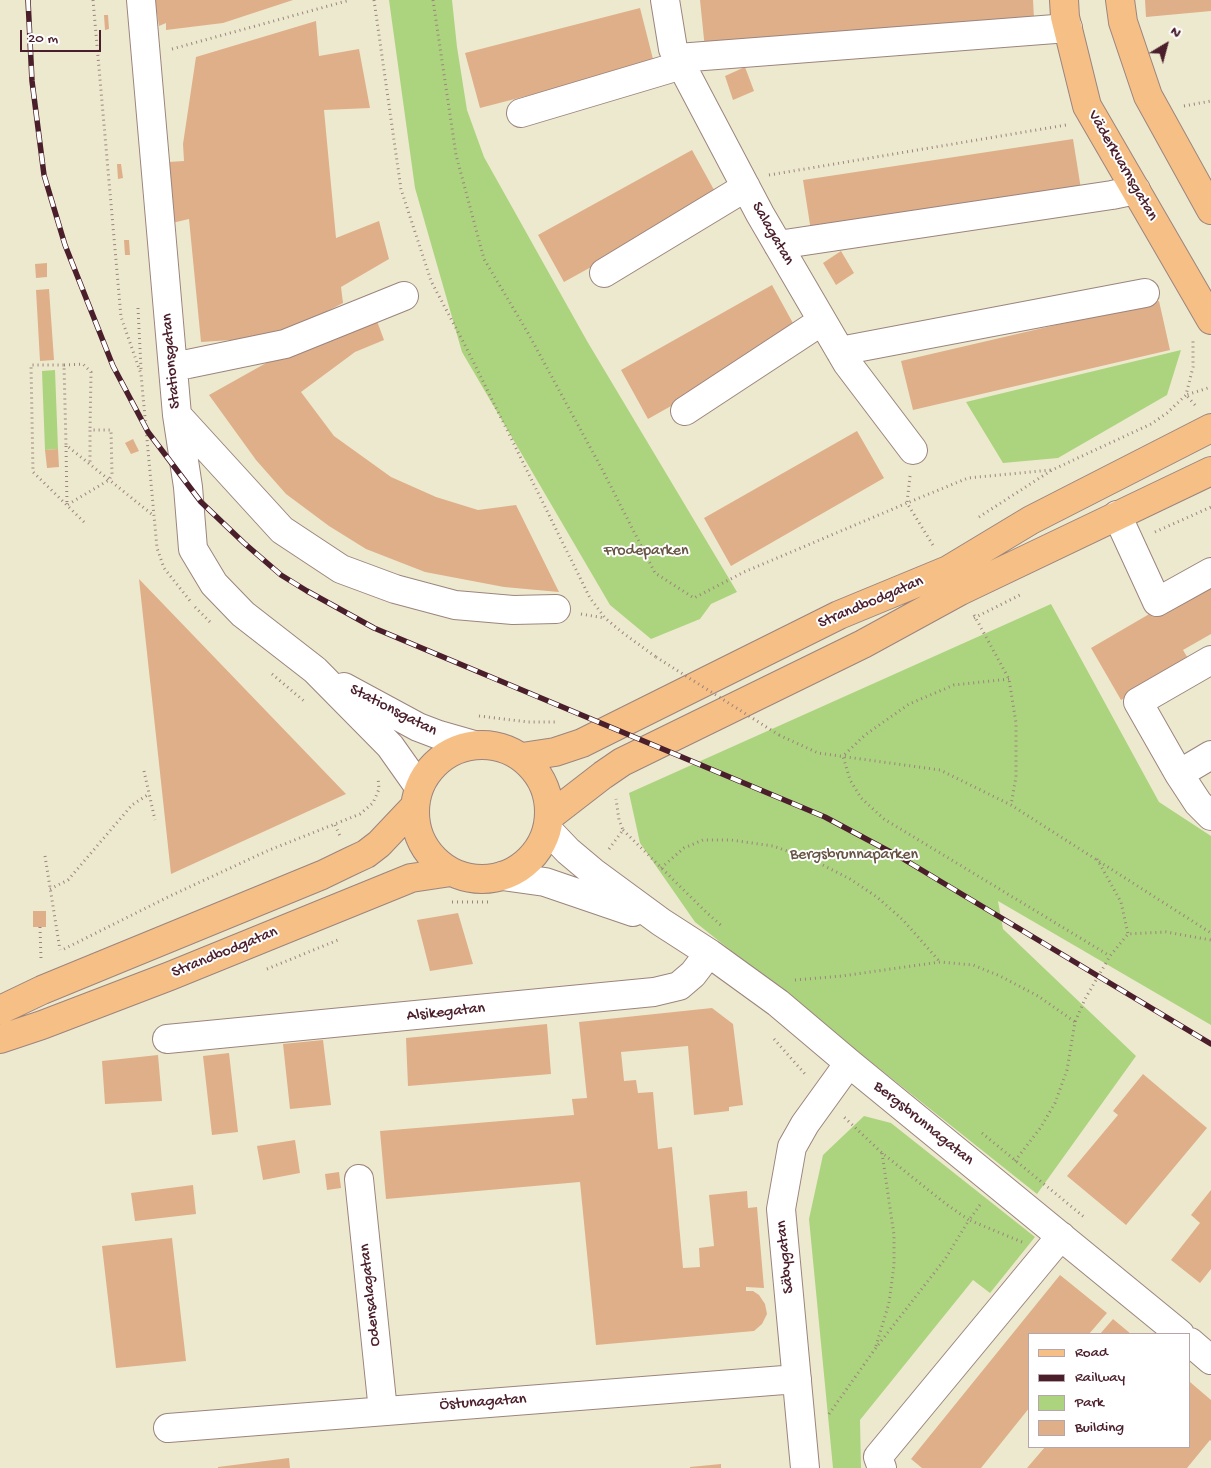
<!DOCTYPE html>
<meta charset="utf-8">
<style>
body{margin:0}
#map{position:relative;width:1211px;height:1468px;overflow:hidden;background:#ede9cf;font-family:"Gochi Hand",sans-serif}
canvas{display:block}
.legend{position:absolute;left:1028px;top:1333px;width:162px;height:115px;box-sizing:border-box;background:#fff;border:1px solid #b7a5aa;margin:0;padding:6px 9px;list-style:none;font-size:15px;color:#4a1f2b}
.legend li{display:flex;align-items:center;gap:10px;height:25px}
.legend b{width:25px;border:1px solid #b7a5aa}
.north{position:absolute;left:1141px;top:20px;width:50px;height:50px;-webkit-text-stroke:4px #fff;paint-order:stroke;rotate:37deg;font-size:14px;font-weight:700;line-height:20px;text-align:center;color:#4a1f2b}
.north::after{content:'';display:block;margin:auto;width:18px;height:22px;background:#4a1f2b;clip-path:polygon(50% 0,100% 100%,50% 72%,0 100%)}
.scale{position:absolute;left:20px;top:30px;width:81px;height:22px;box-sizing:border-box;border:2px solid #4a1f2b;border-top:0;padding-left:6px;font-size:15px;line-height:18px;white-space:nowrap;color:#4a1f2b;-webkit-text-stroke:4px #fff;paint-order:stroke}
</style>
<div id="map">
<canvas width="1211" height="1468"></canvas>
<ul class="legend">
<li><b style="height:6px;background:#f5bf86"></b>Road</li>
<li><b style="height:6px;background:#4a1f2b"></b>Railway</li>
<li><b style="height:14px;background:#acd47e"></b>Park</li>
<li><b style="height:14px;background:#dfaf89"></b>Building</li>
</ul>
<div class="north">N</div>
<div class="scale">20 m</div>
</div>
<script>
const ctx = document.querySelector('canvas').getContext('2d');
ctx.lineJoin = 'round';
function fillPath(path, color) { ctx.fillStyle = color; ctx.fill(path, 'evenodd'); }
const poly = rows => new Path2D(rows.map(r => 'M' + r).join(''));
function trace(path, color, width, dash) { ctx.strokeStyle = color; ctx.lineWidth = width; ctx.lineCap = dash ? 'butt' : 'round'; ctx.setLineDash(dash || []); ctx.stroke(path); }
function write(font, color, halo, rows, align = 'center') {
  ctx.font = font + ' "Gochi Hand",sans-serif'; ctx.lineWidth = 4; ctx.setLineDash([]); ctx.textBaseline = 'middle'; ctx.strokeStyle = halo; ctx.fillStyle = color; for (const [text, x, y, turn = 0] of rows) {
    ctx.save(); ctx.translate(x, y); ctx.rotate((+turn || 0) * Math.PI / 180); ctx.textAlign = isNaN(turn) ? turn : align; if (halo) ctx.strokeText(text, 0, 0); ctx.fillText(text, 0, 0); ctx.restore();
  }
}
const green = poly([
 [389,0,452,0,457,47,467,110,484,157,587,341,737,592,711,604,700,619,651,639,610,605,462,352,415,188],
 [1181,350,1167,395,1058,458,1003,463,966,402],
 [55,370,58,449,45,450,42,371],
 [1051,604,1159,802,1211,836,1211,1025,998,901,1003,929,1136,1056,1037,1194,695,922,640,843,629,793],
 [864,1116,891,1123,1035,1237,990,1293,973,1280,860,1420,861,1468,833,1468,809,1219,823,1155]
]);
const building = poly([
 [155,0,293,0,223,23,166,30,166,23,159,26],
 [700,0,1033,0,1034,18,705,49],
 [1145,0,1211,0,1211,11,1146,17],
 [640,8,654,63,480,108,465,53],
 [104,15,108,15,109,29,105,30],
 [316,21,319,56,359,49,370,108,324,110,336,238,379,221,389,259,341,287,343,303,278,337,201,342,189,219,172,223,168,162,184,161,183,144,196,57],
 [745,67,754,91,733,100,725,76],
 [1073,139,1081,189,811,231,803,180],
 [692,150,718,197,564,282,538,235],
 [117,164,121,164,123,178,118,179],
 [124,240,129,240,130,255,125,255],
 [841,251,854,273,836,285,823,263],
 [47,263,47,277,36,278,35,264],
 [772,285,799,334,648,419,621,370],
 [49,289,54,360,40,361,36,290],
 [1159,301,1170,350,913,410,901,361],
 [377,321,384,340,355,352,301,392,334,436,391,477,436,497,478,510,516,505,559,592,504,587,425,572,366,549,329,526,286,494,256,460,209,395,284,353],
 [857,431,884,478,731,566,704,518],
 [133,439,139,451,131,454,125,443],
 [58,449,59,467,47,468,45,450],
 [1211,578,1211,634,1183,650,1189,660,1121,700,1091,648],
 [139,579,346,794,171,874],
 [33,911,46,911,46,927,33,927],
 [458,913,473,964,430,971,417,920],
 [712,1008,733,1024,743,1105,729,1107,729,1111,694,1115,688,1046,621,1052,624,1081,636,1080,638,1093,653,1092,658,1149,672,1147,683,1268,700,1267,699,1248,714,1246,709,1195,747,1191,748,1208,757,1207,764,1288,746,1287,746,1291,753,1291,759,1295,765,1304,767,1314,762,1324,754,1331,596,1345,580,1182,386,1199,380,1131,574,1115,572,1099,587,1098,579,1022],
 [547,1024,551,1074,408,1086,406,1038],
 [323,1040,331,1105,290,1109,283,1044],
 [229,1053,238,1132,212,1135,203,1056],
 [158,1055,162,1101,105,1104,102,1061],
 [1143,1074,1207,1128,1126,1225,1067,1176,1118,1115,1113,1111],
 [295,1140,300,1173,263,1180,257,1146],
 [339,1172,341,1188,327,1190,325,1174],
 [193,1185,196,1214,135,1221,131,1193],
 [1211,1190,1211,1269,1200,1283,1171,1260,1200,1223,1191,1215],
 [172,1238,186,1361,116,1368,102,1246],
 [1060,1275,1107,1313,1089,1334,1030,1334,1030,1407,981,1468,922,1468,911,1459],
 [1113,1319,1131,1334,1100,1334],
 [1190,1382,1211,1400,1211,1441,1210,1440,1187,1468,1027,1468,1045,1447,1190,1447],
 [289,1458,290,1468,218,1468,218,1467],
 [721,1464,721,1468,690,1468,690,1467]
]);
const path = poly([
 [93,0,121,317,141,374,157,548,164,568,191,602],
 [374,0,401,189,431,281,467,349,590,598,605,618,623,633,656,657],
 [433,0,456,155,484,259,528,333,603,471,655,573,694,598,744,572,907,503,934,547],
 [172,49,350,0],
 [1184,106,1211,101],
 [769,175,1066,125],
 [138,308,141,369],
 [64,365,83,364,91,372,90,430],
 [1195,405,1186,395,1211,387],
 [66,446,67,505,109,480,112,474,111,430,90,430,90,465],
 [910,476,907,503,968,478,1051,470],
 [979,517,1052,470,1151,424,1167,413,1186,395,1193,367,1193,341],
 [84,522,33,472,31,365,64,365,66,445,154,516],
 [1155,532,1211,507],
 [195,607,210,622],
 [581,614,604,618],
 [974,615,1009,679,1016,723,1016,777,1011,805],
 [974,618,1020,595],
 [272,674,304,701],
 [1009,679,954,685,909,704,865,735,843,756,850,780,861,798,884,819,1110,956],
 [479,716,528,722,555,722],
 [779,735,818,753,940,770,1011,805,1211,933],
 [144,771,155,820],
 [335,825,340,836],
 [623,830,706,912,723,927],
 [609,849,623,830,619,820,616,799],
 [45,856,60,950],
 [1097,859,1121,902,1128,934],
 [661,868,684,848,703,840,731,840,773,846,815,861,850,879,877,897,903,920,940,962],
 [50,889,68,880,132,805,149,794],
 [452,902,491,902],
 [40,927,41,959],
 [64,949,170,896,267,851,360,814,373,803,379,789,378,777],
 [267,969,338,940],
 [795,980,842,976,940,962,973,965,1000,976,1038,996,1075,1022],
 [774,1039,806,1075],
 [982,1133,1084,1217],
 [1015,1161,1041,1127,1055,1103,1067,1070,1075,1022,1085,999,1110,956,1128,934,1166,932,1211,940],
 [980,1205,969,1220,1022,1242],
 [876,1346,889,1303,894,1265,894,1235,882,1153],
 [829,1414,875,1349,945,1259,969,1220,946,1204,882,1153,844,1117]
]);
const minor = poly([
 [141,0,177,415,188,487,193,549,214,584,243,614,315,670,390,746,419,787],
 [665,0,673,49,760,214,847,363,913,450],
 [678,58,1068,28],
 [521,113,682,65],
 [778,245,1112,195,1136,190],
 [604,273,746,187],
 [840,351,1145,293],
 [173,366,188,364,285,344,404,296],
 [685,411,822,321],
 [177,415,282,530,341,569,395,589,455,605,513,610,556,609],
 [1117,515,1157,602,1211,572],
 [344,687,418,727,439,735,474,745],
 [1211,755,1179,774,1198,803,1211,816],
 [1179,774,1138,702,1211,660],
 [548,830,568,851,593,872,661,922,709,953,778,1003,849,1063,1180,1334],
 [502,876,545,882,633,912],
 [167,1039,654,992,679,986,693,974,709,953],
 [359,1179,383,1411],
 [1190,1342,1211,1360],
 [168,1428,797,1379],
 [805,1468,781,1209,792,1147,805,1124,849,1063],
 [882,1468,878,1457,1061,1236]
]);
const major = poly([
 [1064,0,1065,17,1087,106,1211,320],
 [1120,0,1123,22,1148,96,1211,210],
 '415 812a67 67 0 1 1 134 0a67 67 0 1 1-134 0Z',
 [522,757,555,752,582,743,839,615,948,570,1031,520,1211,428],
 [550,816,603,775,622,762,863,644,960,591,1211,471],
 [0,1010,42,990,322,875,351,861,366,854,379,844,414,807],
 [0,1039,42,1025,170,976,411,878,451,872]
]);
const rail = poly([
 [28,0,32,81,44,175,65,245,113,366,148,432,201,502,244,543,281,575,307,591,374,628,825,817,900,857,1211,1044]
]);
const pathBridge = poly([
 [656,657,779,735]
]);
const streetNames = [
 ["Väderkvarnsgatan",1122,166,60],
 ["Salagatan",772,234,60],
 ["Stationsgatan",172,361,-95],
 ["Strandbodgatan",871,603,-23],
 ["Stationsgatan",393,711,27],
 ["Strandbodgatan",225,953,-22],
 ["Alsikegatan",446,1013,-6],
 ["Bergsbrunnagatan",923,1124,39],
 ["Säbygatan",786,1257,-96],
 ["Odensalagatan",371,1295,-96],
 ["Östunagatan",483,1403,-4]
];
const parkNames = [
 ["Frodeparken",646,552],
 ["Bergsbrunnaparken",854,856]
];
fillPath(green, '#acd47e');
fillPath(building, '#dfaf89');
trace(minor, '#9c847d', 30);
trace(major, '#9c847d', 30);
trace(path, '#9c847d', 3, [1, 4]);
trace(minor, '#fff', 28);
trace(major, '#f5bf86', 28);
trace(rail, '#4a1f2b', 5.5);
trace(rail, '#fff', 4, [11]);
trace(pathBridge, '#9c847d', 3, [1, 4]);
write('16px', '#4a1f2b', '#fff', streetNames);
write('16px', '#675544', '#fff', parkNames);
</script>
